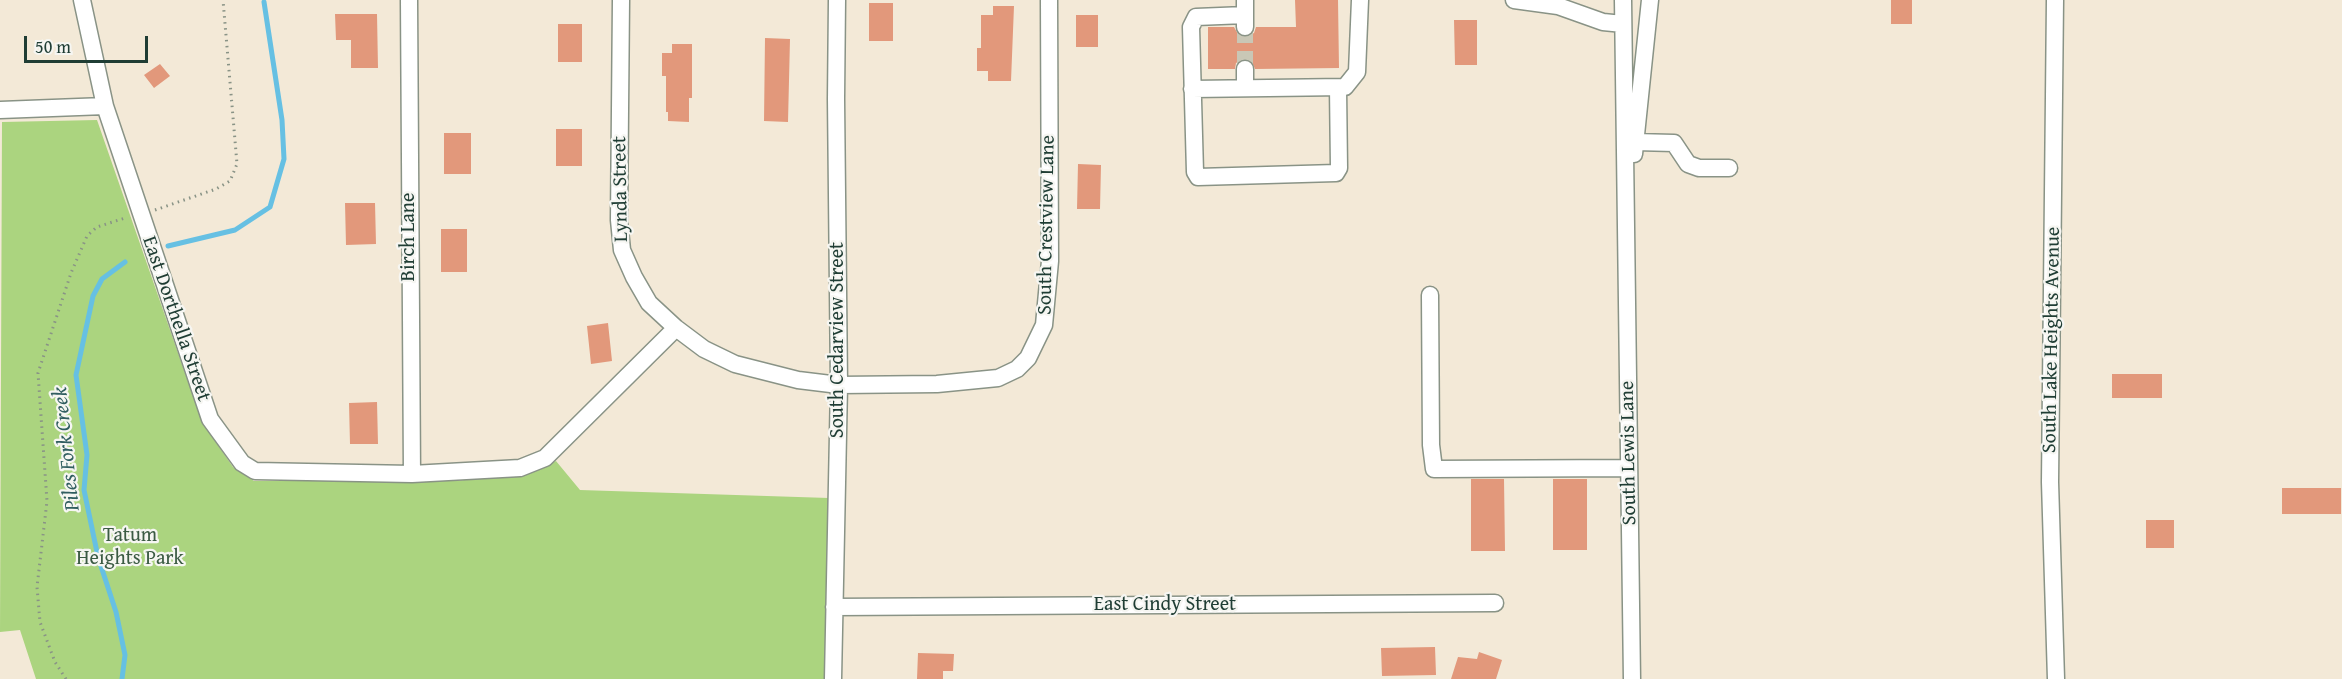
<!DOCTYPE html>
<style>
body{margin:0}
#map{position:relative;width:2342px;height:679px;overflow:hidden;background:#f3e9d7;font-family:"Gentium Book Plus",serif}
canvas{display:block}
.scale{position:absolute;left:24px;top:36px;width:124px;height:27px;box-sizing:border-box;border:3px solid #1f3d34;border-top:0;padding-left:8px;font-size:18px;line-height:21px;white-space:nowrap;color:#1f3d34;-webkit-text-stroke:4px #f6f6f2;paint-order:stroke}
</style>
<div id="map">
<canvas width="2342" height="679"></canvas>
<div class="scale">50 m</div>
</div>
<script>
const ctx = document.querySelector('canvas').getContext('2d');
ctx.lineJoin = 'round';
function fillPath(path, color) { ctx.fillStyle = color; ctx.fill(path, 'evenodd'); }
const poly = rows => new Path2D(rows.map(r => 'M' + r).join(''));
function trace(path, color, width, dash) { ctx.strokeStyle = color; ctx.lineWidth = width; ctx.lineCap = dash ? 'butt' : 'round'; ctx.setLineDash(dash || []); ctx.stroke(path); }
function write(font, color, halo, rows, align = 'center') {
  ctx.font = font + ' "Gentium Book Plus",serif'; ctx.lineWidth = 4.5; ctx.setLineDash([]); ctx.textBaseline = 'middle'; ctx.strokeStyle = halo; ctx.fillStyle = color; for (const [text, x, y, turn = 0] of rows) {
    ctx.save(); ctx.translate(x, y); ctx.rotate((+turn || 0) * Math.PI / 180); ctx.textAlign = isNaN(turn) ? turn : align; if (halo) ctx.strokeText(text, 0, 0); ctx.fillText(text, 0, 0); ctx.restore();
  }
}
const green = poly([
 [97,120,202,422,233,467,254,481,452,481,526,475,556,461,580,490,829,498,825,679,36,679,20,630,0,632,2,122]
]);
const stream = poly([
 [168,246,235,230,270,207,284,159,282,120,264,2],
 [122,679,125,655,116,612,98,557,84,490,87,455,76,375,93,296,102,279,125,262]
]);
const building = poly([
 [1295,0,1338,0,1339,68,1255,69,1251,60,1244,59,1236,63,1235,69,1208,69,1208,27,1234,27,1239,36,1246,37,1254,33,1256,27,1296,27],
 [1891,0,1912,0,1912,24,1891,24],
 [869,3,893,3,893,41,869,41],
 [993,6,1014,6,1011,81,988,81,988,71,977,71,977,48,981,48,981,15,993,15],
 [335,14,377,14,378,68,351,68,351,40,336,40],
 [1076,15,1098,15,1098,47,1076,47],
 [1454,20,1477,20,1477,65,1455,65],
 [558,24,582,24,582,62,558,62],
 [765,38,790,39,788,122,764,121],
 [672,44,692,44,692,98,689,98,689,122,668,121,668,112,666,112,666,76,662,76,662,53,672,53],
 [160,64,170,76,154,88,144,75],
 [556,129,582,129,582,166,556,166],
 [444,133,471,133,471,174,444,174],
 [1078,164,1101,165,1100,209,1077,209],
 [345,203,375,203,376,244,346,245],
 [441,229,467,229,467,272,441,272],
 [608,323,612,361,591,364,587,326],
 [2112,374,2162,374,2162,398,2112,398],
 [377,402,378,444,350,444,349,403],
 [1471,479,1504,479,1505,551,1471,551],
 [1553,479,1587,479,1587,550,1553,550],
 [2282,488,2341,488,2341,514,2282,514],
 [2146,520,2174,520,2174,548,2146,548],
 [1435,647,1436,675,1382,676,1381,648],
 [1479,652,1502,660,1496,679,1451,679,1458,657,1477,659],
 [918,653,954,654,953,671,943,671,943,679,917,679]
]);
const minorTunnel = poly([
 [1245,27,1245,69]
]);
const path = poly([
 [155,210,216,189,230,181,237,164,223,0],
 [66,679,55,662,40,622,37,587,47,501,38,373,71,273,87,236,97,227,125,218]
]);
const minor = poly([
 [82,0,105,106,210,419,242,463,255,471,412,474,520,468,545,458,676,328],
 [409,0,412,474],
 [621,0,619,220,622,250,634,277,649,303,676,328,704,349,735,364,798,380,839,385,937,384,998,378,1017,369,1028,358,1044,325,1050,261,1049,0],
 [1245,0,1245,27],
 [1514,0,1558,6,1603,22,1623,24],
 [1623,0,1632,679],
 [2055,0,2050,482,2056,679],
 [1245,15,1196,17,1191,27,1195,172,1198,177,1336,173,1339,168,1338,88],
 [1245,69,1245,88],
 [1192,89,1345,87,1357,72,1360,0],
 [0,110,105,106],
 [1635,142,1674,143,1688,164,1699,168,1729,168],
 [1634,154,1650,0],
 [1430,295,1431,445,1434,469,1629,468],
 [834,607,1495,603],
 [833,679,839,385,836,99,837,0]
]);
const streetNames = [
 ["Lynda Street",621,189,-91],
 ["South Crestview Lane",1047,225,-89],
 ["Birch Lane",409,237,-90],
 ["East Dorthella Street",176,319,71],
 ["South Cedarview Street",838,340,-90],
 ["South Lake Heights Avenue",2052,340,-89],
 ["South Lewis Lane",1629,453,-91],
 ["East Cindy Street",1165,605]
];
const parkNames = [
 ["Tatum",130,536],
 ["Heights Park",130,559]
];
const waterNames = [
 ["Piles Fork Creek",67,449,-96]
];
fillPath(green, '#abd47f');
trace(stream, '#66c0e3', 5);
fillPath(building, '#e2987b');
trace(minorTunnel, '#c9c7b6', 16, [16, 8]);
trace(minor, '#899386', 19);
trace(path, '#899386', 3, [1.5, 4.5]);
trace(minor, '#fff', 16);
write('20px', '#1f3d34', '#f6f6f2', streetNames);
write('20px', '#3b5b43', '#f6f6f2', parkNames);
write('italic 21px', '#315e60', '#f6f6f2', waterNames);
</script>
